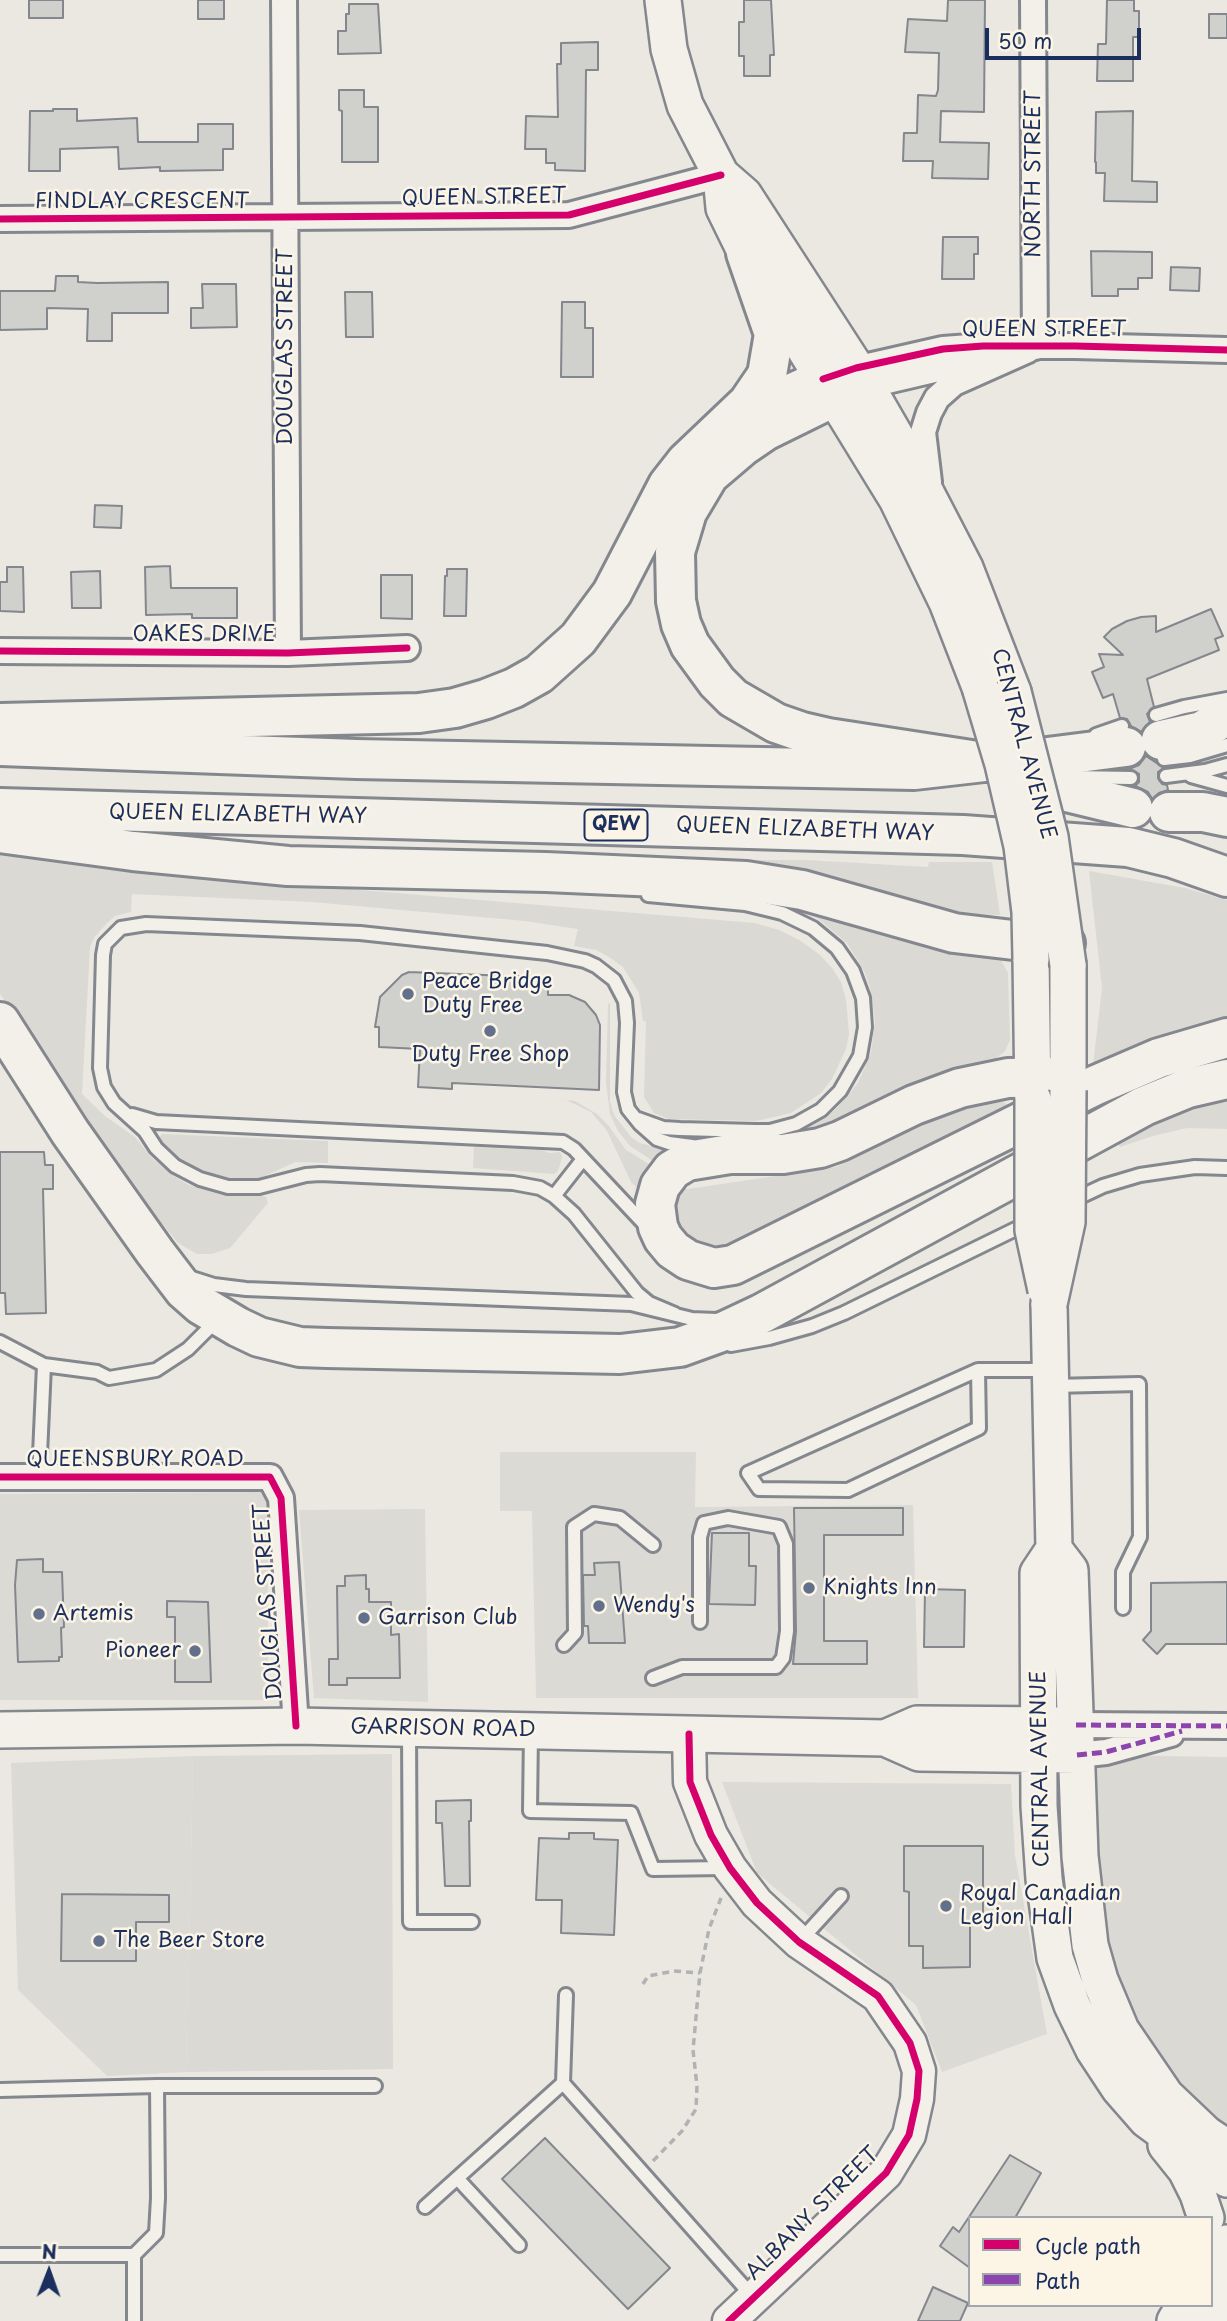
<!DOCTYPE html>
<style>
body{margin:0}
#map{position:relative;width:1227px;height:2321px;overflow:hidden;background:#eae8e1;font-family:"Playpen Sans",sans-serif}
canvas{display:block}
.legend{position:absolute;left:968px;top:2216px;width:245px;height:91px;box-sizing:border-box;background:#fcf5e5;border:2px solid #a2a6af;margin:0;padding:9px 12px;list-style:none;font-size:21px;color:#1b2f5e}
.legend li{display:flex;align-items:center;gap:14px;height:35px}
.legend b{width:35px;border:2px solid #a2a6af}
.north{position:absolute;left:14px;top:2237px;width:70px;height:70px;-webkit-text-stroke:5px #fcf5e5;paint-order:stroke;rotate:1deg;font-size:19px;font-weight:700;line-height:28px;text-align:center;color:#1b2f5e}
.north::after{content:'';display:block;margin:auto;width:24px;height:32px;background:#1b2f5e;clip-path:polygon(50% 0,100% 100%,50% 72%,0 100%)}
.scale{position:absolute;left:985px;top:28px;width:156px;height:32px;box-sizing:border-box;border:4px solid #1b2f5e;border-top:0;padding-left:9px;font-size:21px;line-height:24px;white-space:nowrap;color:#1b2f5e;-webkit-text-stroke:5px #fcf5e5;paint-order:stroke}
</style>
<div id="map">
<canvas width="1227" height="2321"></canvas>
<ul class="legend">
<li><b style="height:9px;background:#d6006c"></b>Cycle path</li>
<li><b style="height:9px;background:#8e44ad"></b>Path</li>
</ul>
<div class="north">N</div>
<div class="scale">50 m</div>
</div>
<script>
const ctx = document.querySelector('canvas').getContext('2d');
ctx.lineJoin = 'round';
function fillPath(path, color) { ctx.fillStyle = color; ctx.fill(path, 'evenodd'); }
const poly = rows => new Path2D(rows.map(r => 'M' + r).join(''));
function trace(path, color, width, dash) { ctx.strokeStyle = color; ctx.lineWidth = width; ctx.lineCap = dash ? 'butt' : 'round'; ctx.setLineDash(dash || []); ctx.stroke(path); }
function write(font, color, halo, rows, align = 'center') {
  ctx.font = font + ' "Playpen Sans",sans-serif'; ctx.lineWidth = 5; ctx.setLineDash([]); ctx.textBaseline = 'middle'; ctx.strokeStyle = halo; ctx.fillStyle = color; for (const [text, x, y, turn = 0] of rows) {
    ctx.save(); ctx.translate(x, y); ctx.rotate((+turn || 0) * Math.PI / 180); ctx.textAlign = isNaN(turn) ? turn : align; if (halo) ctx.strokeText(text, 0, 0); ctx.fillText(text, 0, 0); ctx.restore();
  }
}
const built = poly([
 [500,1452,696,1452,695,1507,913,1505,918,1698,536,1698,532,1511,500,1511],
 [268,1492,268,1700,0,1700,0,1494],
 [425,1509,428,1702,314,1698,299,1510],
 [193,1756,187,2072,107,2076,18,1990,11,1763],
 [722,1782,1011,1784,1015,1855,1047,2034,942,2072,916,2005,757,1873]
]);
const green = poly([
 [0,851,133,871,755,923,779,930,801,941,820,955,832,968,841,982,846,999,849,1034,846,1049,832,1079,821,1093,791,1113,756,1121,668,1119,654,1113,644,1097,646,1021,643,1021,639,993,623,967,609,957,596,950,574,946,578,929,525,921,312,902,132,894,131,912,115,916,107,923,94,938,90,947,82,1094,105,1116,135,1137,153,1159,175,1177,189,1185,218,1194,231,1196,261,1195,266,1197,268,1203,230,1248,212,1254,197,1254,178,1243,142,1199,0,994],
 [740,860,806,860,928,867,929,862,992,862,1000,915,951,914,738,868],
 [1089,871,1185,888,1227,900,1227,1027,1092,1074,1102,988],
 [795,908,995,957,1001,960,1008,973,1010,1040,1005,1051,996,1058,997,1062,811,1136,808,1128,835,1110,858,1083,871,1053,875,1021,870,987,864,971,847,943,818,919],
 [610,1003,610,1101,614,1115,631,1137,640,1143,666,1150,667,1159,656,1163,630,1146,618,1131,610,1114,606,1082,608,1004],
 [1227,1095,1227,1129,1187,1128,1153,1136,1120,1147,1115,1139,1159,1117],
 [994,1097,1010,1106,1011,1112,728,1253,679,1242,669,1199,673,1188,688,1189,836,1167,917,1125],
 [549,1098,575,1101,597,1114,608,1125,626,1150,652,1166,643,1185,636,1187,631,1182,607,1131,591,1112,566,1100],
 [162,1134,328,1141,328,1163,295,1162,259,1179,230,1180,203,1173,181,1161,162,1142,159,1138],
 [474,1147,542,1150,549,1153,560,1152,562,1157,558,1171,554,1174,473,1168],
 [392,1754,393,2069,187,2072,193,1756],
 [1088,1755,1227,1757,1227,2138,1217,2132,1154,2049,1077,1902]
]);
const building = poly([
 [29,0,63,0,63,18,29,18,29,0],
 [198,0,224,0,224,19,198,19,198,0],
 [744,0,771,0,774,55,770,55,770,76,744,76,744,56,739,56,739,22,744,22,744,0],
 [948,0,985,0,984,112,941,111,940,142,989,143,988,179,932,178,933,161,903,161,904,133,917,133,918,95,936,96,938,90,939,53,905,52,908,19,947,21,948,0],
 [1107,0,1134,0,1134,11,1139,11,1139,37,1133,37,1133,81,1097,81,1098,44,1106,44,1107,0],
 [349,4,378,4,381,53,338,54,338,31,346,31,346,14,349,14,349,4],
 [1209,14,1227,14,1227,38,1209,38,1209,14],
 [598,42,598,70,586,70,585,171,555,170,555,163,546,163,546,149,525,149,526,116,558,117,557,64,561,64,561,43,598,42],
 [339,90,364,90,364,107,378,107,378,162,342,162,342,111,339,110,339,90],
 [53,109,77,109,77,121,137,118,138,142,198,142,198,124,233,124,233,149,223,149,223,170,160,171,160,167,119,169,118,147,60,149,60,171,29,171,30,111,53,111,53,109],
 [1133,111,1132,181,1157,182,1157,202,1104,201,1105,173,1096,173,1096,162,1095,162,1096,112,1133,111],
 [943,237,978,237,978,254,974,254,974,279,942,279,943,237],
 [1091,251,1152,252,1152,278,1138,278,1138,289,1118,289,1118,296,1092,296,1091,251],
 [1171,267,1200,268,1199,291,1170,290,1171,267],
 [56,276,78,276,78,282,97,283,168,282,168,313,112,313,112,341,87,341,88,309,47,308,47,329,0,330,0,291,55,291,56,276],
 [202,284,236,284,237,327,191,328,191,308,203,308,202,284],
 [345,292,372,292,373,337,346,337,345,292],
 [562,302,585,302,585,328,593,328,593,377,561,377,562,302],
 [95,505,122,506,121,528,94,527,95,505],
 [170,566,171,588,237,588,237,618,192,618,192,614,146,615,145,567,170,566],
 [7,567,23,567,24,612,0,611,0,582,7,582,7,567],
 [447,569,467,569,466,616,444,616,445,576,447,576,447,569],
 [100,571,101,608,72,608,71,572,100,571],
 [381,575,412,575,412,619,381,618,381,575],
 [1211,609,1223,636,1215,639,1219,650,1147,679,1154,707,1147,714,1150,722,1141,732,1131,726,1127,719,1120,718,1113,694,1103,698,1092,672,1104,667,1099,654,1123,655,1104,637,1112,629,1127,621,1141,617,1156,616,1156,632,1211,609],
 [1146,756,1164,768,1158,772,1158,778,1162,784,1167,785,1168,790,1159,793,1152,799,1148,792,1135,786,1139,782,1139,774,1129,769,1139,765,1146,756],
 [409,972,535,977,536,981,548,981,548,995,569,995,585,1002,596,1015,600,1025,599,1090,452,1083,452,1089,418,1087,420,1049,379,1047,379,1027,375,1027,380,997,402,975,409,972],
 [0,1152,44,1152,45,1165,53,1165,53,1189,43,1189,46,1313,6,1314,5,1293,0,1293,0,1152],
 [794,1508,903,1508,903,1535,824,1535,824,1641,867,1641,867,1664,793,1664,796,1631,794,1508],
 [712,1533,749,1533,749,1566,756,1566,755,1605,709,1604,712,1533],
 [43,1559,43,1572,62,1572,64,1627,61,1628,62,1657,59,1657,59,1661,18,1662,15,1585,17,1560,43,1559],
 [619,1562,625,1643,589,1643,588,1626,584,1626,583,1575,595,1575,594,1563,619,1562],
 [366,1575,366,1589,369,1589,369,1602,391,1602,391,1635,399,1634,400,1678,347,1678,347,1685,329,1685,329,1659,338,1659,337,1586,345,1586,345,1576,366,1575],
 [1227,1582,1227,1644,1166,1644,1157,1654,1143,1640,1151,1631,1151,1583,1227,1582],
 [925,1589,965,1590,964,1647,924,1647,925,1589],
 [167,1601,208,1602,211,1682,175,1682,175,1617,167,1617,167,1601],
 [471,1800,471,1821,469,1821,470,1886,445,1886,442,1823,436,1823,436,1801,471,1800],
 [569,1833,594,1833,594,1839,618,1840,614,1935,561,1933,562,1900,536,1900,539,1838,569,1839,569,1833],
 [904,1846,983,1846,983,1921,970,1921,970,1967,923,1968,923,1946,909,1946,909,1892,904,1891,904,1846],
 [62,1894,169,1895,169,1922,136,1922,136,1961,61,1961,62,1894],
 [545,2138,670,2268,628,2309,502,2179,545,2138],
 [1010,2155,1041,2173,1015,2218,970,2218,970,2268,940,2246,953,2227,959,2232,1010,2155],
 [933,2287,968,2303,960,2321,918,2321,933,2287]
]);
const path = poly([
 [643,1984,648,1976,674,1971,700,1973],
 [653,2161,682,2131,696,2109,697,2086,693,2050,700,1973,709,1929,721,1898]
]);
const service = poly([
 [1156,715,1184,707,1227,699],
 [1096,735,1122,726],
 [1164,759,1190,756,1227,745],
 [1166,776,1205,771,1227,765],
 [1191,776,1227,786],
 [1071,777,1131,778],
 [132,1115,156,1122,563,1142,574,1149,649,1229],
 [638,1119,663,1128,680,1129,755,1131,770,1131,796,1124,821,1110,840,1091,860,1056,865,1027,863,998,853,971,837,948,813,928,782,913,745,904,648,895],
 [554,1196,583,1159],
 [1071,1201,1103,1186,1140,1175,1195,1167,1227,1168],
 [192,1278,214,1285,246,1289,631,1304,692,1319,716,1320],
 [675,1314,649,1303,637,1293,574,1214,554,1196,540,1188,513,1183,320,1174,306,1175,259,1187,228,1187,200,1179,175,1166,156,1148,145,1131,114,1103,104,1087,100,1068,103,955,105,944,121,928,146,924,360,933,547,953,585,961,596,966,614,980,625,1001,627,1023,624,1092,628,1109,640,1124,657,1139,669,1143,692,1146],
 [0,1342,44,1365,97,1372,109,1378,156,1370,188,1349,218,1319],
 [731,1345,769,1338,812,1326,844,1313,1030,1222],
 [978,1370,979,1428,848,1490,759,1489,748,1473,978,1370,1049,1370],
 [1052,1386,1139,1384,1140,1537,1123,1572,1123,1608],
 [39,1477,44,1365],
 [564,1645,575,1633,574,1527,594,1514,620,1518,653,1545],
 [653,1678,682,1667,776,1667,783,1658,787,1631,786,1544,779,1527,728,1518,704,1523,700,1537,700,1622],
 [409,1729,410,1922,472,1922],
 [531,1731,530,1811,631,1813,653,1869,726,1868],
 [799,1942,841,1896],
 [566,1995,563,2083,753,2297],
 [157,2086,375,2086],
 [0,2090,157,2086,158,2198,156,2233,134,2255,134,2321],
 [457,2178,519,2245],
 [425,2207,563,2083],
 [0,2255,134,2255]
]);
const minor = poly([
 [284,0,288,653],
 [1033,0,1035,347],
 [0,219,569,215,721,175],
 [842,372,943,349,983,346,1075,346,1227,350],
 [853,389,981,359],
 [929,482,923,432,929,413,937,398,954,383,1028,350],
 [0,651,288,653,407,648],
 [0,1477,270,1477,281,1498,296,1726],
 [1076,1725,1227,1726],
 [1077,1755,1106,1752,1171,1734]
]);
const tertiary = poly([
 [689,1734,690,1782,711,1835,730,1868,757,1903,799,1942,878,1996,910,2043,919,2071,917,2099,909,2135,886,2173,729,2321]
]);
const secondary = poly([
 [663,0,669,49,685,105,721,175,744,195,856,368,908,458,965,568,1013,692],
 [721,175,724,208,746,253,897,499,947,602,980,687],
 [1031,959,1033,1099],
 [1068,965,1068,1090],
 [1049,1304,1054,1549,1070,1570,1080,1856,1090,1945,1100,1980,1121,2030,1166,2096,1206,2134,1227,2148],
 [1054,1549,1038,1573,1039,1806,1044,1879,1055,1958,1072,2005,1094,2050,1119,2088,1147,2120,1227,2179],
 [0,1730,296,1726,885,1738,919,1753,1077,1755],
 [885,1738,917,1724,1060,1725],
 [1166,2145,1186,2170,1198,2194,1206,2218],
 [1211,2267,1227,2243],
 [1175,2321,1185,2305],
 [1208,2321,1227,2292]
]);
const trunk = poly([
 [836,396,765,431,743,446,709,475,687,512,675,552,676,601,681,624,690,645,717,682,733,698,776,723,802,732,828,738,984,762,1016,761,1126,747],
 [1161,740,1202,731,1227,715],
 [1026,782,1133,808],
 [1169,812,1203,812,1227,817],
 [1068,1077,1008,1078,960,1088,914,1105,840,1141,820,1148,783,1154,730,1154,687,1161,672,1170,660,1186,655,1204,658,1227,663,1238,673,1250,688,1260,714,1268,733,1265,1096,1085,1159,1058,1227,1038]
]);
const motorway = poly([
 [741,420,764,406,823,379],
 [0,723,419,713,455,708,486,699,514,688,539,674,578,639,612,593,668,485,686,462,748,403,767,375,774,334,746,253],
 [0,746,356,759,914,770,984,762],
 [0,808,963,835,1128,847,1173,858,1227,877],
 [0,833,133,851,288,866,546,872,746,881,802,890,954,933,1030,942,1065,943],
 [0,1022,70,1132,155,1252,184,1290,201,1305,238,1327,259,1337,300,1347,327,1348,620,1354,680,1347,727,1330,761,1314,1144,1106,1188,1088,1227,1079]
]);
const secondaryBridge = poly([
 [980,687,1003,764,1022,846,1030,912,1031,959],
 [1013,692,1050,837,1068,965],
 [1033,1099,1033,1230,1046,1290],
 [1049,1304,1067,1222,1068,1090]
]);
const quiet = poly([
 [1076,1725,1227,1726],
 [1077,1755,1106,1752,1182,1731]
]);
const cycleway = poly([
 [0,219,569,215,721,175],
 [823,379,856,368,943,349,983,346,1075,346,1227,350],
 [0,651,288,653,407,648],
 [0,1477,270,1477,281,1498,296,1726],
 [689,1734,690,1782,711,1835,730,1868,757,1903,799,1942,878,1996,910,2043,919,2071,917,2099,909,2135,886,2173,729,2321]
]);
const markers = [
 [408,994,7,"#63708c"],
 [490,1031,7,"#63708c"],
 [809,1588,7,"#63708c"],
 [599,1606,7,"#63708c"],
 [39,1614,7,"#63708c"],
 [364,1618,7,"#63708c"],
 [195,1651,7,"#63708c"],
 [946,1906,7,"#63708c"],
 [99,1941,7,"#63708c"]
];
const shields = [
 [616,825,63]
];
const shieldNames = [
 ["QEW",616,825]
];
const streetNames = [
 ["NORTH STREET",1034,174,-90],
 ["QUEEN STREET",484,198,-1],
 ["FINDLAY CRESCENT",142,202],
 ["QUEEN STREET",1044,330],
 ["DOUGLAS STREET",286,347,-90],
 ["OAKES DRIVE",204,635],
 ["CENTRAL AVENUE",1023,744,75],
 ["QUEEN ELIZABETH WAY",238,815,1],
 ["QUEEN ELIZABETH WAY",805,830,2],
 ["QUEENSBURY ROAD",135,1460],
 ["DOUGLAS STREET",269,1602,-94],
 ["GARRISON ROAD",443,1729,1],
 ["CENTRAL AVENUE",1041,1769,-91],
 ["ALBANY STREET",813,2214,-45]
];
const poiNames = [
 ["Peace Bridge",422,982],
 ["Duty Free",422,1006],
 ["Duty Free Shop",490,1055,"center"],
 ["Knights Inn",823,1588],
 ["Wendy's",613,1606],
 ["Artemis",53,1614],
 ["Garrison Club",378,1618],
 ["Pioneer",181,1651,"right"],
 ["Royal Canadian",960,1894],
 ["Legion Hall",960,1918],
 ["The Beer Store",113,1941]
];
fillPath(built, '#dbdad5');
fillPath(green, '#dbd9d4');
fillPath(building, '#d0d0cd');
trace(building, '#84878d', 2);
trace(service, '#84878d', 18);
trace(minor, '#84878d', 30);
trace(tertiary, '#84878d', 37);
trace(secondary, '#84878d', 40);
trace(trunk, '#84878d', 44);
trace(motorway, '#84878d', 44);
trace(path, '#b0b2b3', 3.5, [7, 5]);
trace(service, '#f3f0ea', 12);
trace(minor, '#f3f0ea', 24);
trace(tertiary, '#f3f0ea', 32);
trace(secondary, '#f3f0ea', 35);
trace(trunk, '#f3f0ea', 38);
trace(motorway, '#f3f0ea', 38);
trace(secondaryBridge, '#84878d', 40, []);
trace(secondaryBridge, '#f3f0ea', 35);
trace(quiet, '#8e44ad', 5, [10, 5]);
trace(cycleway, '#d6006c', 7);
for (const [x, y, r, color] of markers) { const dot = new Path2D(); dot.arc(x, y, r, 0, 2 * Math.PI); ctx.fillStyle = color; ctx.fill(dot); trace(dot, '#fcf5e5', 2.5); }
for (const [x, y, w] of shields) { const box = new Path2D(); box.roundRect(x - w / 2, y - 15.5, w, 31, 5); ctx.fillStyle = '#fcf5e5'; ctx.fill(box); trace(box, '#1b2f5e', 2); }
write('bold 19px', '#1b2f5e', null, shieldNames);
write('21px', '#1b2f5e', '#fcf5e5', streetNames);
write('21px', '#1b2f5e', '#fcf5e5', poiNames, 'left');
</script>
